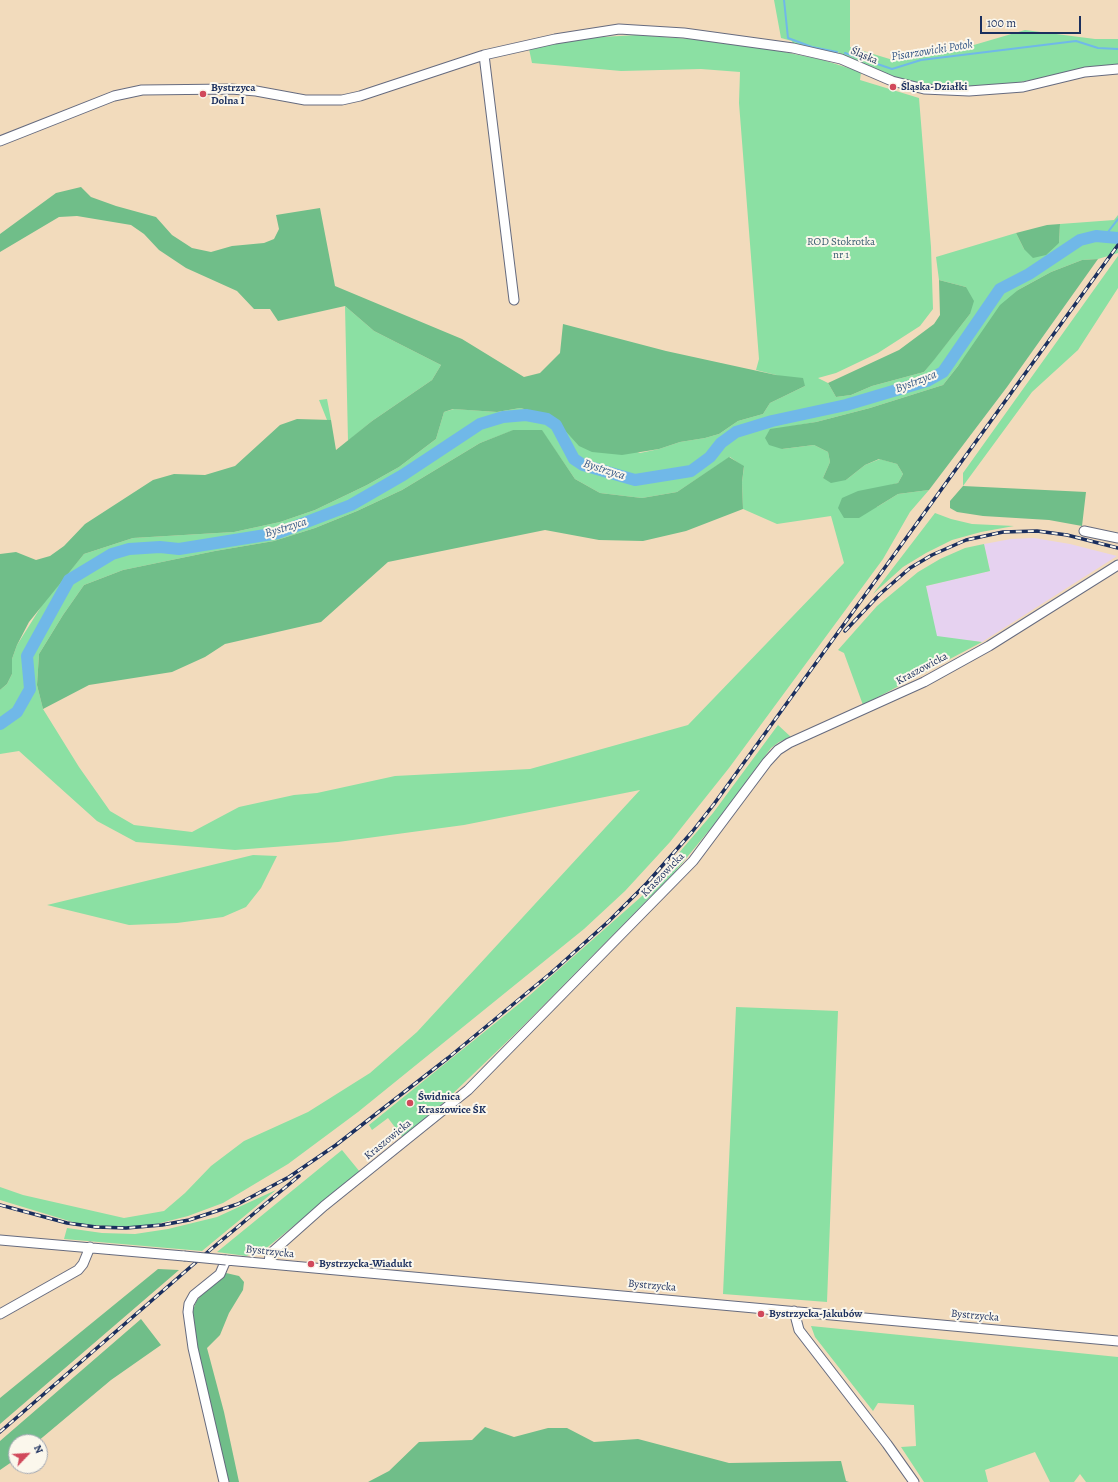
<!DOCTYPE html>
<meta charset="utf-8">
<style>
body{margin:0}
#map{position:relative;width:1118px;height:1482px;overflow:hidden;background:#f2dbbc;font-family:Alegreya,serif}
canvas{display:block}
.north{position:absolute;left:8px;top:1434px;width:40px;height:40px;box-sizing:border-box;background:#fbf7ec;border:1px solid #a1a7b3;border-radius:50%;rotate:65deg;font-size:11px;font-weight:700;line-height:16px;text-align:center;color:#1b2f5e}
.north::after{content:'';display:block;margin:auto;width:14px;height:18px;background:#d1495b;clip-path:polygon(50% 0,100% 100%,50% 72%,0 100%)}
.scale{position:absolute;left:980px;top:16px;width:101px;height:18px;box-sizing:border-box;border:2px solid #1b2f5e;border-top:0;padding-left:5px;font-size:12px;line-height:14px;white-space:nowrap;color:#1b2f5e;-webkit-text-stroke:3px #fbf7ec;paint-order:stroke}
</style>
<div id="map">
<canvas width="1118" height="1482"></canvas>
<div class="north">N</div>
<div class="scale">100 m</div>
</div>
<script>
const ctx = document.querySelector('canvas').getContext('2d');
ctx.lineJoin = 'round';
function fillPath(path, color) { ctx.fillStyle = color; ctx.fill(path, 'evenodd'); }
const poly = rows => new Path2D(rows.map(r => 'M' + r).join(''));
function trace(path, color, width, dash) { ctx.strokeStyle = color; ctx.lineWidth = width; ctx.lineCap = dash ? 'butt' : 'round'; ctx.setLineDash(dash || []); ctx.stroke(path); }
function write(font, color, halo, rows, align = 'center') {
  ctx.font = font + ' Alegreya,serif'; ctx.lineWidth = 4; ctx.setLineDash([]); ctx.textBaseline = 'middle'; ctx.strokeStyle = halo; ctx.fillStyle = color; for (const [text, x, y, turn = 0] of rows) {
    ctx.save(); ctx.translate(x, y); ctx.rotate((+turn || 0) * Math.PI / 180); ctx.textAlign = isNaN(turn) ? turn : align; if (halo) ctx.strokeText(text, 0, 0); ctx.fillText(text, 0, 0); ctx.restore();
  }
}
const built = poly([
 [1034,538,1070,544,1117,556,982,642,936,637,926,586,990,571,984,544,1011,539]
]);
const green = poly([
 [774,0,850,0,850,47,893,60,913,53,967,47,1025,30,1095,39,1118,39,1118,64,998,86,962,87,922,85,901,80,837,52,793,44,792,41,781,38],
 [637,35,703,40,770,49,823,60,861,72,860,80,919,98,931,247,933,309,920,326,878,353,836,373,818,378,828,383,836,397,851,395,872,386,924,372,970,314,966,287,939,280,936,257,1016,233,1024,249,1059,243,1060,224,1114,220,1118,215,1118,253,1098,259,1082,260,1051,272,1018,290,943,385,870,408,816,422,770,430,782,449,814,445,828,452,830,462,823,478,846,480,865,465,880,459,897,464,903,474,898,483,880,488,877,507,898,494,929,490,910,512,883,559,729,768,670,842,625,891,584,929,358,1112,288,1164,223,1203,188,1216,153,1225,120,1227,79,1224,0,1200,0,1187,23,1195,124,1218,164,1211,185,1193,211,1166,244,1141,308,1112,370,1073,417,1032,640,790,464,825,338,842,235,850,136,842,97,821,19,751,0,754,0,690,7,684,12,674,12,659,17,645,44,602,84,554,133,538,234,532,280,522,315,510,367,485,399,467,436,439,444,412,454,409,497,412,520,408,552,416,565,428,640,453,659,449,680,442,705,438,719,434,738,421,763,414,770,403,805,386,776,375,756,370,759,359,739,103,740,72,701,69,621,71,532,63,529,49,585,38],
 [514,430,542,431,575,479,600,493,642,498,677,492,730,457,744,467,742,482,743,509,777,524,831,516,844,563,688,725,530,769,395,776,317,793,294,795,239,807,192,832,134,825,110,811,79,767,43,709,37,685,39,654,63,615,84,585,123,570,215,551,274,541,315,528,357,511,402,490,480,443],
 [1118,256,1118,288,1078,350,1032,392,963,486,963,473],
 [345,306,374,331,441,365,432,380,372,421,348,441],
 [327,399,331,420,327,420,319,400],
 [935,513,951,519,972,524,1014,526,981,532,952,540,926,553,903,567,873,594],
 [984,544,990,571,926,586,937,636,982,642,863,705,844,653,838,650,877,606,918,572,940,559,965,548],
 [778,725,791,737,779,742,771,748,716,822,674,873,521,1028,442,1104,403,1138,388,1118,372,1130,369,1125,530,995,642,896,713,813],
 [253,855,277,856,261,888,246,907,223,917,177,923,129,925,47,905],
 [736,1007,838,1011,827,1302,723,1294],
 [342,1150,360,1172,264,1250,246,1256,217,1252],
 [276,1190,202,1251,64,1239,67,1228,102,1233,135,1234,168,1229,217,1217],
 [811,1326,1118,1357,1118,1482,1086,1482,1080,1474,1074,1482,1050,1482,1035,1452,985,1470,988,1482,924,1482,901,1447,916,1446,914,1405,878,1403,873,1411,815,1337]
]);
const forest = poly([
 [81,187,91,197,116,206,156,217,172,235,192,248,211,252,232,246,264,243,274,239,279,229,276,215,320,208,335,286,462,339,524,377,540,373,560,353,563,324,666,351,776,375,803,378,805,386,770,403,763,414,738,421,719,434,705,438,680,442,659,449,622,455,592,452,579,446,552,416,520,408,497,412,453,409,444,412,436,439,399,467,367,485,315,510,280,522,234,532,133,538,84,554,29,622,17,645,12,659,12,674,7,684,0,690,0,554,16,552,36,560,50,556,64,546,85,524,153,480,174,474,205,475,235,466,280,425,297,419,331,420,336,450,372,421,432,380,441,365,374,331,345,306,278,321,270,309,254,309,237,291,186,268,159,250,144,234,131,225,77,216,59,217,0,252,0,234,56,193],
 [1060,224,1059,243,1046,255,1033,258,1024,249,1016,233,1047,225],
 [1098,259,1007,387,929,490,898,494,859,518,844,518,838,508,842,498,858,491,898,483,903,474,897,464,879,459,865,465,846,480,831,483,823,478,830,462,828,452,814,445,782,449,769,445,765,438,770,429,816,422,870,408,943,385,958,366,1000,305,1018,290,1051,272,1082,260],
 [939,280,966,287,974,301,970,314,934,360,924,372,872,386,851,395,836,397,828,383,899,350,934,324,940,315],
 [513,430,542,430,575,479,600,493,642,498,677,492,729,457,744,466,742,482,743,509,686,531,643,541,599,540,545,530,388,562,321,622,225,644,205,657,172,672,89,685,43,709,37,685,39,654,63,615,84,585,123,570,215,551,274,541,315,528,357,511,402,490,480,443],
 [963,486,1086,492,1082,526,1049,520,983,516,957,512,950,508,950,501],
 [158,1269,179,1270,0,1424,0,1398],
 [226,1273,239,1276,244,1282,243,1290,229,1313,220,1335,207,1348,224,1412,239,1482,226,1482,192,1330,192,1313,196,1302,203,1292],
 [141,1319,161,1345,111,1380,37,1442,16,1442,16,1459,0,1470,0,1441],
 [485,1427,514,1437,548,1428,567,1428,594,1442,638,1439,729,1463,841,1461,846,1481,849,1482,368,1482,389,1471,419,1442,472,1440]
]);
const stream = poly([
 [784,0,788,38,812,47,837,52],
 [845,53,892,69,921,60,1076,41,1098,48,1118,49],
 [1104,237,1118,219]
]);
const river = poly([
 [0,724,17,712,30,689,27,656,69,580,112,554,129,549,160,547,179,549,278,533,351,505,403,475,480,424,503,417,526,415,547,419,556,425,574,459,583,465,635,480,691,471,710,457,721,443,736,432,772,421,846,405,927,381,943,372,1000,289,1029,274,1080,240,1096,236,1118,238]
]);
const minor = poly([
 [484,55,514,300],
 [0,141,114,96,142,90,231,89,256,91,305,100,342,100,360,96,484,55,555,39,619,29,684,33,793,48,841,59,892,81,924,89,969,91,1023,87,1085,72,1118,69],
 [1084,531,1118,538],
 [0,1240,184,1256],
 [269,1264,270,1254,324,1206,468,1090,693,861,767,762,778,750,789,743,924,682,989,646,1118,565],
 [794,1311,799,1330,887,1444,914,1482],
 [0,1314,78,1270,83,1264,90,1247],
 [224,1482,193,1348,188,1312,189,1304,194,1295,220,1274,226,1260,1118,1341]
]);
const rail = poly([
 [845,631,880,594,910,568,932,555,966,540,1003,532,1037,531,1067,535,1118,548],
 [0,1205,67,1223,96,1227,126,1228,162,1225,189,1220,238,1204,289,1177,336,1145,448,1058,551,973,609,921,647,883,692,832,714,804,1118,245],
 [0,1432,210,1250,299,1176]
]);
const minorBridge = poly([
 [184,1256,226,1260]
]);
const markers = [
 [893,87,4,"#d1495b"],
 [203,94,4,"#d1495b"],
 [410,1103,4,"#d1495b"],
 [311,1264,4,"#d1495b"],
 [761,1314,4,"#d1495b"]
];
const streetNames = [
 ["Śląska",864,56,23],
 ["Kraszowicka",922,669,-28],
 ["Kraszowicka",663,875,-46],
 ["Kraszowicka",388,1140,-39],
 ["Bystrzycka",270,1252,6],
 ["Bystrzycka",652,1286,5],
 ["Bystrzycka",975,1316,5]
];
const poiNames = [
 ["Śląska-Działki",901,87],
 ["Bystrzyca",211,88],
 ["Dolna I",211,101],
 ["Świdnica",418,1097],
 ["Kraszowice ŚK",418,1110],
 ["Bystrzycka-Wiadukt",319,1264],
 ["Bystrzycka-Jakubów",769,1314]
];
const parkNames = [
 ["ROD Stokrotka",841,242],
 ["nr 1",841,255]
];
const waterNames = [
 ["Pisarzowicki Potok",932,51,-9],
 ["Bystrzyca",916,382,-21],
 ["Bystrzyca",604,470,18],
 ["Bystrzyca",286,528,-17]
];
fillPath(built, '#e6d2f0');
fillPath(green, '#8be0a3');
fillPath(forest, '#70be89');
trace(stream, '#70b8e8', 2);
trace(river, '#70b8e8', 12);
trace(minor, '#666b7f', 11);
trace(minor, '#fff', 9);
trace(rail, '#1b2f5e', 3.5);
trace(rail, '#fbf7ec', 2, [6]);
trace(minorBridge, '#666b7f', 11, []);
trace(minorBridge, '#fff', 9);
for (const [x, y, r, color] of markers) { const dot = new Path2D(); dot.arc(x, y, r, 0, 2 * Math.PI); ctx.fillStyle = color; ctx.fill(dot); trace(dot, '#fbf7ec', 1.5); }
write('11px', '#1b2f5e', '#fbf7ec', streetNames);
write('bold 11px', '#1b2f5e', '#fbf7ec', poiNames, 'left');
write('11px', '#375b6f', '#fbf7ec', parkNames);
write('italic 12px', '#355887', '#fbf7ec', waterNames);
</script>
